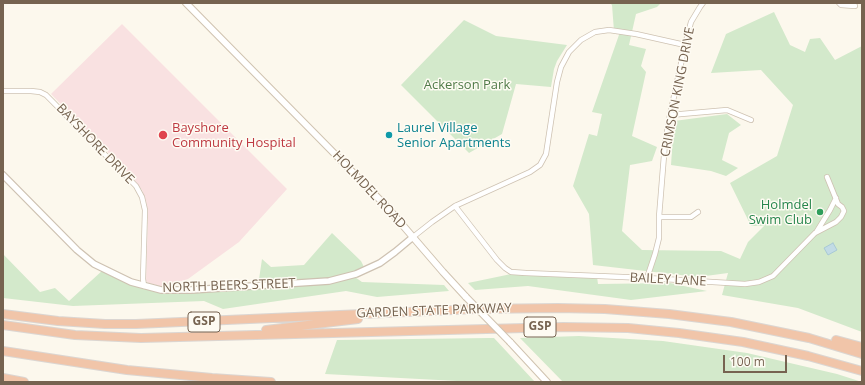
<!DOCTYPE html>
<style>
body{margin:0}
#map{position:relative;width:865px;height:385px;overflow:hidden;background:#fcf8ed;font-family:"Open Sans",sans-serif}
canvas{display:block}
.frame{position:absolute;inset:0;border:4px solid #766350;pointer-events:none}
.scale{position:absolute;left:723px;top:355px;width:64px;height:18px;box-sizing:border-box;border:2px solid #766350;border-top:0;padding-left:5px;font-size:12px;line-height:14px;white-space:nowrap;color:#766350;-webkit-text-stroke:3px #fefbf3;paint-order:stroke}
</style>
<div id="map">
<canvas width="865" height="385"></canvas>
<div class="frame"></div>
<div class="scale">100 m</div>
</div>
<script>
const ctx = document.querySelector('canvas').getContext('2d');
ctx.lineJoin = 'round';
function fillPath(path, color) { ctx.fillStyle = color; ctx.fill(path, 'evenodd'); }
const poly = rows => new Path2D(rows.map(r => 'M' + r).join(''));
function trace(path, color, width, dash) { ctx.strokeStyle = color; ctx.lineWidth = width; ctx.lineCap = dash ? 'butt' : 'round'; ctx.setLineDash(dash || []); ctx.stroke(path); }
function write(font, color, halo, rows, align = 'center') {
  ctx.font = font + ' "Open Sans",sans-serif'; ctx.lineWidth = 3; ctx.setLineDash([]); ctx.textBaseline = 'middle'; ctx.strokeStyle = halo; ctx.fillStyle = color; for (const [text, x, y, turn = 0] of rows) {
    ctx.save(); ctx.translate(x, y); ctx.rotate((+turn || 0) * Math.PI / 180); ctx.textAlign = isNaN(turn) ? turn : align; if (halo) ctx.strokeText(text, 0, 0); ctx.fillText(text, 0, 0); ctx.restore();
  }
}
const medical = poly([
 [122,24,287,189,239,242,188,279,163,287,149,283,146,281,148,213,146,201,142,190,132,177,51,94]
]);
const green = poly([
 [610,3,661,3,657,7,636,14,629,45,646,49,641,66,646,72,632,136,657,147,652,161,630,165,622,231,642,250,721,251,740,259,748,242,764,226,751,226,730,183,777,156,793,105,761,70,711,73,726,34,774,12,790,45,805,52,810,39,820,38,835,60,862,46,862,332,798,308,722,295,728,273,698,277,593,265,589,214,573,186,589,134,597,136,602,114,592,112,620,32,614,31,612,5],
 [464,20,496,36,567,45,557,61,554,69,551,87,516,84,502,134,469,153,401,85],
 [727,114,741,125,729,133,722,160,738,168,726,176,711,171,671,165,674,121],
 [332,233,361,261,365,269,352,275,362,282,444,285,449,291,377,297,346,291,223,309,204,301,73,306,3,298,3,254,40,292,55,288,69,301,103,270,166,291,258,286,262,259,271,267,304,265],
 [516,273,597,277,598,284,670,283,707,291,631,300,528,286,475,290,468,283],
 [579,336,663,341,747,353,837,374,862,382,563,382,520,338],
 [489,338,494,338,535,382,476,382,325,374,337,340]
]);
const water = poly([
 [833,243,837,250,828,255,824,248,833,243]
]);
const minor = poly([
 [839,3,841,5,855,6],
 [3,91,31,91,40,92,46,95,136,186,142,197,145,210,143,279,144,286],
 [670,115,727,110,751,120],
 [455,206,497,260,505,268,511,272,526,273,647,278,745,284,759,282,773,276,815,233,836,222,841,217,844,211,842,207,838,204,827,177],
 [659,217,691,217,698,212],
 [817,231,830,210,836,198],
 [413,237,432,222,455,206,530,172,540,165,546,154,557,82,561,67,569,52,581,40,595,32,609,30,636,34,685,45],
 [647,278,655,254,659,238,659,217,665,143,670,115,685,45,691,22,700,7,703,3]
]);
const tertiary = poly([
 [3,175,77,250,94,264,131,282,161,290,191,290,329,281,356,274,380,263,395,252,413,237]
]);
const secondary = poly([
 [186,3,387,207,443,272,466,297],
 [510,342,547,382]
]);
const motorway = poly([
 [3,314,58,321,105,324,136,324,476,309,558,308,605,309,669,314,731,322,809,338,862,354],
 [3,325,75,335,141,338,563,327,628,328,679,333,743,342,808,356,862,371],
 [266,330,358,319],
 [836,340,862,347],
 [3,351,127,370,212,378,271,382],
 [3,378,24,382]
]);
const secondaryBridge = poly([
 [466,297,510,342]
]);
const markers = [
 [163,135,5,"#e0444e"],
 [389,135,4,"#0f9aa8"],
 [820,212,4,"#2e9e5b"]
];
const shields = [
 [204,322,32],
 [540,327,32]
];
const shieldNames = [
 ["GSP",204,322],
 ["GSP",540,327]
];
const parkNames = [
 ["Ackerson Park",467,85]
];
const streetNames = [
 ["CRIMSON KING DRIVE",678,92,-79],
 ["BAYSHORE DRIVE",95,144,46],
 ["HOLMDEL ROAD",369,190,47],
 ["BAILEY LANE",668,280,3],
 ["NORTH BEERS STREET",229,286,-2],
 ["GARDEN STATE PARKWAY",434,311,-2]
];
const healthNames = [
 ["Bayshore",172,128],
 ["Community Hospital",172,143]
];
const cultureNames = [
 ["Laurel Village",397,128],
 ["Senior Apartments",397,143]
];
const leisureNames = [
 ["Holmdel",812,205],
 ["Swim Club",812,220]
];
fillPath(medical, '#f9e1e1');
fillPath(green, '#d3e9cb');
fillPath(water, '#c2dbe5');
trace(water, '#a8c9d6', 1);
trace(minor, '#cec2b2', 6);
trace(tertiary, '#cec2b2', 8);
trace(secondary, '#d0c3b0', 8);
trace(motorway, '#dbd6d2', 10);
trace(minor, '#fff', 4.5);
trace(tertiary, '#fff', 5.5);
trace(secondary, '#fff', 6);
trace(motorway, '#f1c5a9', 8);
trace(secondaryBridge, '#d0c3b0', 8, []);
trace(secondaryBridge, '#fff', 6);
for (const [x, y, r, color] of markers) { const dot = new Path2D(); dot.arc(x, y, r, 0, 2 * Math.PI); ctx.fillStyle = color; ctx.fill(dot); trace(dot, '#fefbf3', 1.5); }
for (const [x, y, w] of shields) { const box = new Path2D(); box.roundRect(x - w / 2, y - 10, w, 20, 3); ctx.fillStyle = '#fefbf3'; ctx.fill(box); trace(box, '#766350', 1); }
write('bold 12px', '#766350', null, shieldNames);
write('13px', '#517b49', '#fefbf3', parkNames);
write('13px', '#766350', '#fefbf3', streetNames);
write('13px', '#be3a42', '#fefbf3', healthNames, 'left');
write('13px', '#0d838f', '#fefbf3', cultureNames, 'left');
write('13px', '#27864d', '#fefbf3', leisureNames, 'right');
</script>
